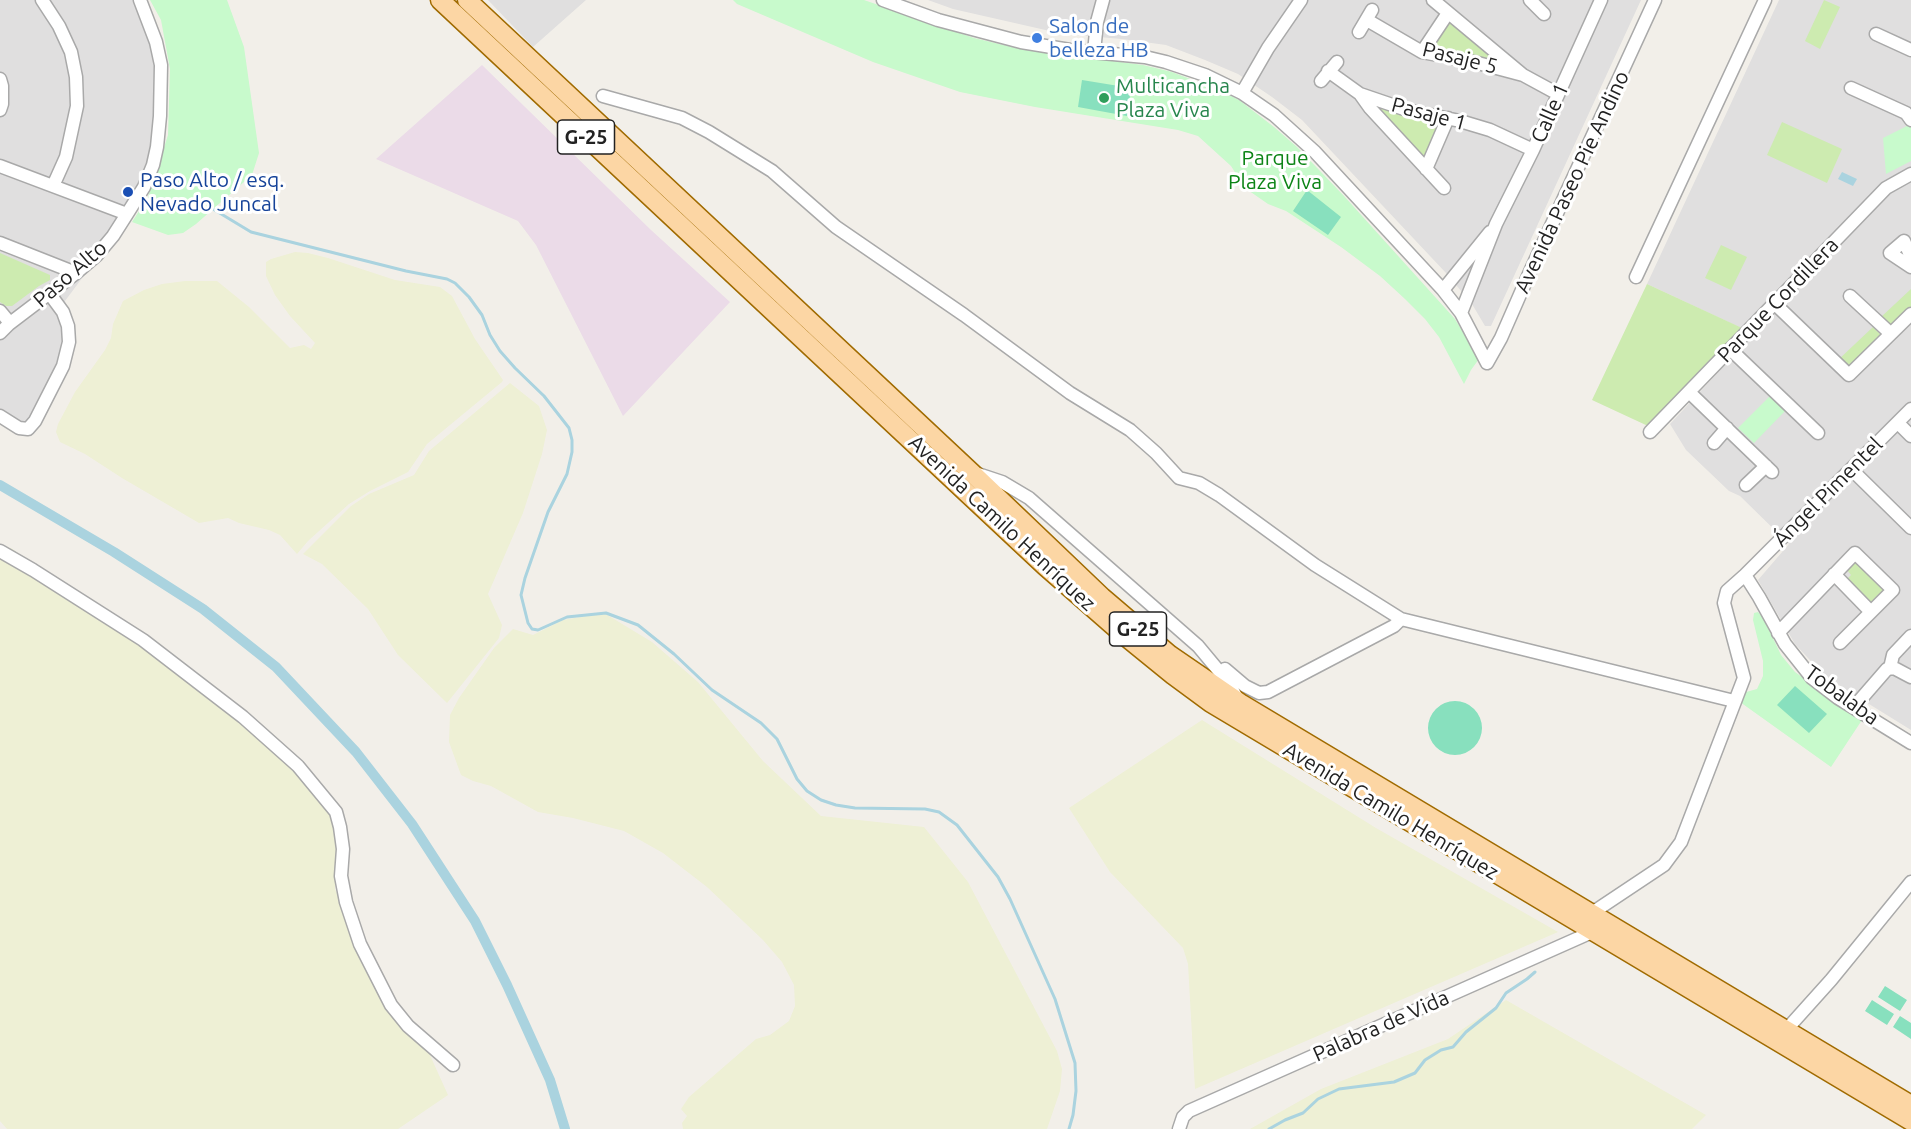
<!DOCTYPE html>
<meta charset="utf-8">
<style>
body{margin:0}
canvas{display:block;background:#f2efe9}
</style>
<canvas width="1911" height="1129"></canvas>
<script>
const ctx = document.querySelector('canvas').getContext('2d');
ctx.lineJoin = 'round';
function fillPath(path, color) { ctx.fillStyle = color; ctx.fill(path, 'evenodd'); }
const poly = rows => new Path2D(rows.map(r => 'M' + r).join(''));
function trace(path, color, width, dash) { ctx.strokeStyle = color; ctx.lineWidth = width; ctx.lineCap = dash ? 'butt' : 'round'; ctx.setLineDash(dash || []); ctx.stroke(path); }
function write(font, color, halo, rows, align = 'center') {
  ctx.font = font + ' Ubuntu,sans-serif'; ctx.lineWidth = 6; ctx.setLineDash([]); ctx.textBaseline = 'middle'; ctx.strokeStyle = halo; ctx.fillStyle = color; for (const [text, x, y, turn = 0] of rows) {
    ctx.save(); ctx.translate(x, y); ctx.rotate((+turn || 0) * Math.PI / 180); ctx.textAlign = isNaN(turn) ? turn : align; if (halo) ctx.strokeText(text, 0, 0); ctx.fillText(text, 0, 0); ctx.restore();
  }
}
const residential = poly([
 [0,0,137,0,157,57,155,140,124,222,65,301,74,350,33,431,0,415],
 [488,0,586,0,533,47],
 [928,0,1641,0,1491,326,1485,326,1472,304,1446,273,1302,120,1272,97,1238,74,1205,60,1166,45,1122,39,1063,34,953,9],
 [1779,0,1911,0,1911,730,1840,686,1821,672,1795,644,1758,580,1789,544,1740,496,1729,491,1686,450,1670,424,1754,334,1647,284]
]);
const industrial = poly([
 [482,65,651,230,730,302,623,416,536,245,518,221,376,159]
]);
const farmland = poly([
 [295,252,308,253,328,258,395,280,440,287,452,296,475,339,503,380,502,382,427,444,408,472,370,491,349,504,308,541,297,554,280,535,269,530,239,523,228,518,199,523,122,478,85,454,60,442,56,432,58,424,75,392,105,350,111,338,113,324,123,301,144,290,162,284,185,281,217,281,249,307,290,348,304,345,311,349,315,343,290,316,275,295,266,276,266,262,271,259],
 [510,383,539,406,547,430,542,454,523,513,488,594,502,625,499,638,447,703,398,655,368,609,322,564,303,554,351,506,369,494,414,475,429,451],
 [11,548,114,620,244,718,339,818,335,889,392,1017,420,1033,448,1095,398,1129,7,1129,0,1121,0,559],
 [604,613,652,642,698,682,763,761,821,816,924,827,968,882,1057,1051,1062,1069,1060,1091,1047,1129,683,1129,682,1123,687,1116,681,1109,689,1097,756,1039,770,1035,789,1021,795,1006,794,985,782,962,763,940,707,887,663,853,624,831,573,818,538,812,491,786,473,781,461,775,449,742,450,715,459,698,494,648,513,629,533,635,563,620],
 [1202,720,1376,828,1558,932,1195,1089,1188,964,1183,948,1110,872,1069,808],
 [1506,1000,1706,1115,1692,1129,1250,1129,1321,1089,1448,1039]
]);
const grass = poly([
 [1824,0,1840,7,1820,49,1805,41],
 [1446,19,1510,67,1430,47],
 [1361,96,1446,121,1426,170],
 [1782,122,1842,149,1827,183,1767,155],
 [1721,245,1747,257,1731,290,1705,278],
 [0,253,50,275,50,280,39,286,12,306,6,306,0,302],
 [1647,284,1742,328,1648,426,1592,400],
 [1911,289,1911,307,1889,328,1880,318],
 [1873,327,1882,336,1847,371,1837,361],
 [1857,560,1886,589,1869,605,1845,581,1851,575,1847,570]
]);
const park = poly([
 [150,0,227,0,244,47,259,153,252,175,196,224,183,233,168,235,132,222,148,197,168,135,170,69,161,20],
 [733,0,864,0,974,38,1016,48,1143,65,1172,72,1219,90,1239,100,1274,127,1297,147,1344,196,1455,319,1479,359,1471,370,1464,384,1439,337,1425,319,1405,299,1380,276,1341,247,1286,211,1268,204,1245,188,1231,166,1198,136,1178,130,1035,107,960,92,873,62,737,4],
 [1911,124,1911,161,1886,174,1883,138],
 [1773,393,1788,408,1754,443,1738,428],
 [1758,612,1764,619,1781,655,1795,672,1862,720,1831,767,1740,702,1746,692,1757,689,1763,676,1763,661,1753,620,1754,613]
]);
const pitch = poly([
 [1082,80,1131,88,1127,116,1078,107],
 [1307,190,1341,217,1328,235,1293,211],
 [1795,686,1827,714,1809,733,1777,705],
 '1428 728a27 27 0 1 1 54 0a27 27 0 1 1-54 0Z',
 [1885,986,1907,1000,1900,1011,1878,997],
 [1872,1000,1894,1014,1887,1025,1865,1011],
 [1900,1016,1911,1023,1911,1039,1893,1027]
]);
const water = poly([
 [1842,172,1857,179,1853,186,1838,179]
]);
const stream = poly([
 [213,209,251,232,406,271,447,279,455,283,469,297,482,315,490,335,500,351,515,368,544,396,569,428,572,440,572,452,567,474,548,512,525,578,521,595,528,623,532,629,538,630,567,617,606,613,638,625,674,654,712,690,761,723,777,739,797,779,807,791,821,800,836,805,855,808,925,809,939,812,957,825,998,877,1010,899,1055,999,1075,1063,1076,1091,1073,1115,1069,1129],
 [1269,1129,1285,1120,1303,1113,1318,1099,1339,1089,1394,1082,1415,1073,1425,1060,1441,1050,1453,1047,1466,1032,1496,1008,1506,993,1527,979,1535,972]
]);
const canal = poly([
 [0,485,114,552,203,609,276,667,356,752,412,824,475,921,507,985,550,1080,565,1129]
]);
const minor = poly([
 [42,0,59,26,71,52,76,77,77,106,66,157,53,186],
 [883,0,938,20,1021,42,1070,50,1145,57,1166,62,1205,75,1242,93,1274,115,1315,152,1443,290,1461,313,1487,363],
 [1433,0,1523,75,1558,94],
 [1530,0,1544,14],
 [1367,20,1422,52,1474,62,1523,75],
 [1359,32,1372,10],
 [1876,34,1911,50],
 [1094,52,1097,22,1103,0],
 [1422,52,1448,13],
 [1328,71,1360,94,1407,110,1460,121,1490,130,1533,150],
 [0,79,2,86,2,104,0,110],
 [1321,81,1337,62],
 [1851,88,1906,113,1911,120],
 [1242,93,1268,48,1301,0],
 [1360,94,1370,108,1444,188],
 [603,96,682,118,709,132,772,171,836,227,964,315,1070,393,1130,430,1156,453,1179,478,1199,483,1219,495,1315,565,1401,619,1734,701],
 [0,166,127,214],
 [1426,169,1448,118],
 [0,243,76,273],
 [1911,257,1904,241,1890,253,1911,267],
 [1636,277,1765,0],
 [1443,290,1490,232],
 [1850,296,1890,333],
 [1774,303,1849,375,1911,314],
 [0,311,10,323],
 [1461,313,1496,224,1533,150,1601,0],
 [0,333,9,324,76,273,97,255,113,236,127,214,144,187,153,165,157,147,160,116,161,65,156,42,140,0],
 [1730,349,1818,433],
 [1487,363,1501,338,1529,274,1655,0],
 [1689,392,1772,472],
 [0,416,19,428,28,429,35,421,63,366,69,342,68,326,63,312,49,293],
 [1898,423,1911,436],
 [1650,432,1886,188,1911,174],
 [1714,443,1727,428],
 [1851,469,1911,528],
 [975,473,1002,482,1029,498,1198,646,1228,682,1238,700],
 [1746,485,1766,466],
 [0,551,33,570,143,640,243,717,298,766,336,812,340,827,343,849,341,876,346,902,360,944,391,1005,408,1026,453,1065],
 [1834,574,1871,612],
 [1745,575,1759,597,1785,644,1812,678,1838,698,1911,743],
 [1778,633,1855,553,1893,590,1840,643],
 [1890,668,1893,655,1911,636],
 [1225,669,1245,686,1259,693,1268,692,1394,626,1401,619],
 [1854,707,1887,669,1894,668,1911,677],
 [1592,913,1664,865,1681,842,1744,678,1724,603,1727,591,1745,575,1911,409],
 [1787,1029,1831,980,1911,882],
 [1179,1129,1183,1117,1189,1111,1592,932]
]);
const primary = poly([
 [440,0,1045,566,1125,636,1173,675,1211,703,1911,1121],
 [467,0,971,472,1102,597,1170,655,1240,703,1911,1105]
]);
const markers = [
 [1037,38,6,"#3f7fe0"],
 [1104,98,6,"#2e9e5b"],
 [128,192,6,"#1a4fb4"]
];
const shields = [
 [586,137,57],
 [1138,629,57]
];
const shieldNames = [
 ["G-25",586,137],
 ["G-25",1138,629]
];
const shopNames = [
 ["Salon de",1049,26],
 ["belleza HB",1049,50]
];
const streetNames = [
 ["Pasaje 5",1460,58,14],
 ["Calle 1",1550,113,-66],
 ["Pasaje 1",1429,114,15],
 ["Avenida Paseo Pie Andino",1572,182,-65],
 ["Paso Alto",70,274,-41],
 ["Parque Cordillera",1778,300,-46],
 ["Ángel Pimentel",1828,492,-45],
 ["Avenida Camilo Henríquez",1002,523,43],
 ["Tobalaba",1842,695,36],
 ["Avenida Camilo Henríquez",1391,811,31],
 ["Palabra de Vida",1381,1026,-24]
];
const leisureNames = [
 ["Multicancha",1116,86],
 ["Plaza Viva",1116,110]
];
const parkNames = [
 ["Parque",1275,158],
 ["Plaza Viva",1275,182]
];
const transitNames = [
 ["Paso Alto / esq.",140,180],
 ["Nevado Juncal",140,204]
];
fillPath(residential, '#e0dfdf');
fillPath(industrial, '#ebdbe8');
fillPath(farmland, '#eef0d5');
fillPath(grass, '#cdebb0');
fillPath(park, '#c8facc');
fillPath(pitch, '#88e0be');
fillPath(water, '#aad3df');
trace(stream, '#aad3df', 3);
trace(canal, '#aad3df', 10);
trace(minor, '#a9a9a9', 15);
trace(primary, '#a06b00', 21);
trace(minor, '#fff', 12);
trace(primary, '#fcd6a4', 18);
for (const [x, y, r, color] of markers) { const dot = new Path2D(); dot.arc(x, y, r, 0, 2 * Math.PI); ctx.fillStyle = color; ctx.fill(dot); trace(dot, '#fff', 2); }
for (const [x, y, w] of shields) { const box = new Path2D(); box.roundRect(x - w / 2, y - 17, w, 34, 4.5); ctx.fillStyle = '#fff'; ctx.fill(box); trace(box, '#222', 1.5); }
write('bold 20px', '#222', null, shieldNames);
write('21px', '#366cbe', '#fff', shopNames, 'left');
write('21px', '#222', '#fff', streetNames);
write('21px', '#27864d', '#fff', leisureNames, 'left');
write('21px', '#0c8416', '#fff', parkNames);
write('21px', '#164399', '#fff', transitNames, 'left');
</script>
